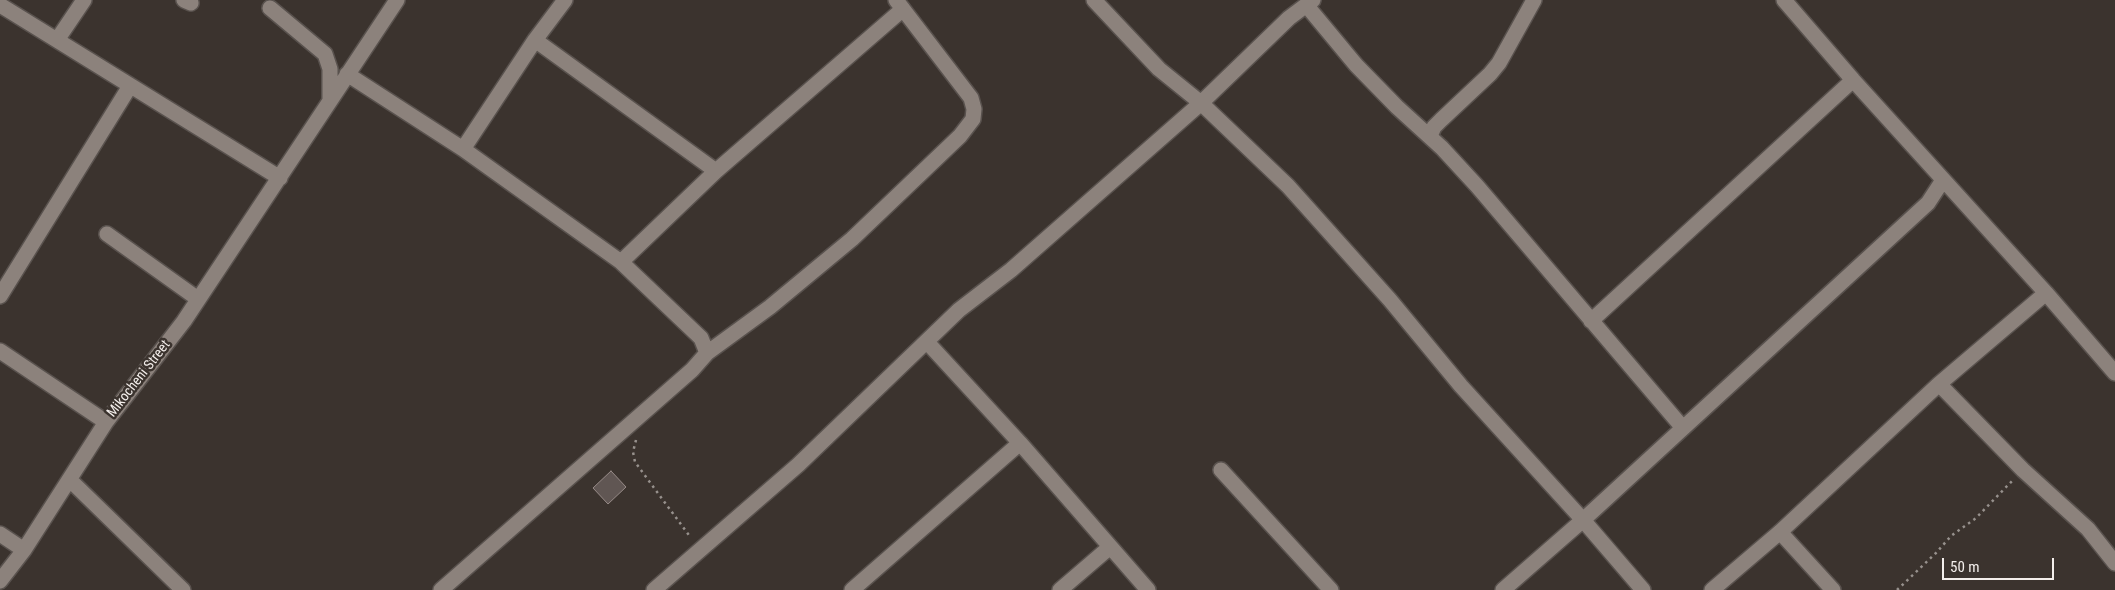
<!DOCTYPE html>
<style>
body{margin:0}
#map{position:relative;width:2115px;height:590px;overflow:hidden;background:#3b332e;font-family:"Roboto Condensed",sans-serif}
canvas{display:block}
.scale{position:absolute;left:1942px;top:558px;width:112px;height:22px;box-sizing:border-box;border:2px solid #f4efec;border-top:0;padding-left:6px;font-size:15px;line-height:18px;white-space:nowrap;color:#f4efec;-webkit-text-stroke:4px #3b332e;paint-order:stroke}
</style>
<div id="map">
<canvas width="2115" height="590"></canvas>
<div class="scale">50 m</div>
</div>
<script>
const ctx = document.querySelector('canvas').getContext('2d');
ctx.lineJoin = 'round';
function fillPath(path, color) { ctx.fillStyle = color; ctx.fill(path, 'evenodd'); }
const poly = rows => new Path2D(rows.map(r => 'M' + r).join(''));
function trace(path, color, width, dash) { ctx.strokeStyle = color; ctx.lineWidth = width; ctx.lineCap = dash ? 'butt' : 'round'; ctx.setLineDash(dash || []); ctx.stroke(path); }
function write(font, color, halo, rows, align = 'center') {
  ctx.font = font + ' "Roboto Condensed",sans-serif'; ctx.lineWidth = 5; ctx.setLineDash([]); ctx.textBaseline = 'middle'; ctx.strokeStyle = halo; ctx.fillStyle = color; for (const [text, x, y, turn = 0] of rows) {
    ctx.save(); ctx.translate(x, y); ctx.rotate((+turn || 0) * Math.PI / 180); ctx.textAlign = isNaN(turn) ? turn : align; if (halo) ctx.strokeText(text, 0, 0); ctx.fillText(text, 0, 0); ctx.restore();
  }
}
const building = poly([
 [611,471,626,487,608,504,593,488,611,471]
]);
const path = poly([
 [636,440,633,452,635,462,691,538],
 [1897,590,1936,553,1951,536,1976,518,2013,480]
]);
const minor = poly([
 [184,0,191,3],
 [1094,0,1159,69,1201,103,1288,186,1390,300,1461,386,1583,520,1643,590],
 [1784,0,1853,80,2046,293,2115,373],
 [0,5,280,178],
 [1307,6,1356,65,1397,107,1442,148,1477,186,1683,428],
 [270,8,325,54,330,69,330,101],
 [57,40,84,0],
 [535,40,716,171],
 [347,74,463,149,621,262,701,338,707,353,692,370,441,590],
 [1430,136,1434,127,1441,120,1490,74,1499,63,1534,0],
 [463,149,535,40,565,0],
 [107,234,198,299],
 [621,262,716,171,903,9],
 [0,296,130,86],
 [1591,321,1853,80],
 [927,342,1020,443,1148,590],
 [0,351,106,422],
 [707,353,770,307,852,239,960,136,973,119,974,109,971,98,896,0],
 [1939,384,2023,470,2088,529,2115,563],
 [1221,470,1331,590],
 [70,480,183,590],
 [1780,532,1833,590],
 [0,534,24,550],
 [0,581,24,550,106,422,184,321,397,0],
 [654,590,798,465,959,310,1011,270,1094,197,1201,103,1289,18,1313,0],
 [852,590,1020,443],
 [1060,590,1110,547],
 [1503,590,1583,520,1928,203,1943,180],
 [1712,590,1780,532,1939,384,2046,293]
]);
const streetNames = [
 ["Mikocheni Street",139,379,-52]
];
fillPath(building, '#605653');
trace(building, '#978b88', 1);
trace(minor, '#59524e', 18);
trace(path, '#97918d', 2.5, [2.5, 4]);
trace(minor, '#8c827c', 15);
write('14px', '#f4efec', '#3b332e', streetNames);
</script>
